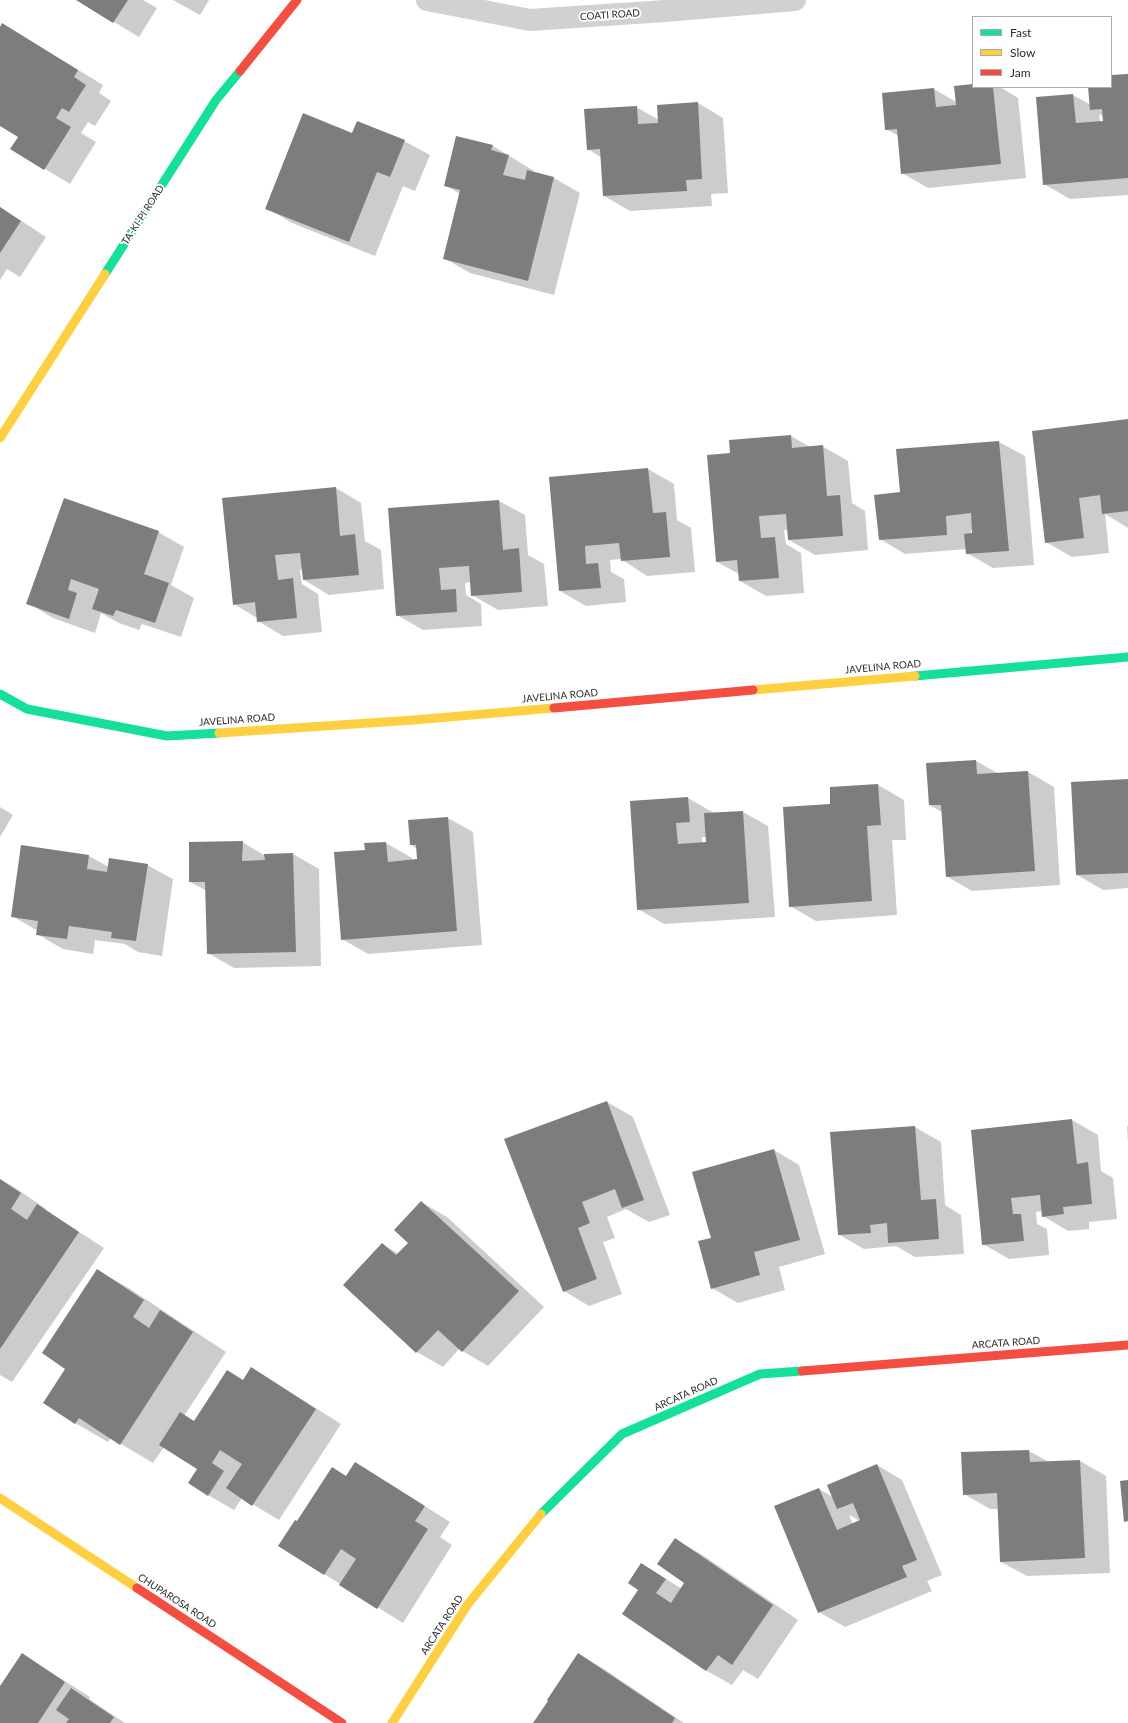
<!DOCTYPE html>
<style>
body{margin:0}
#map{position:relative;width:1128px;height:1723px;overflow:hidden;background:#fff;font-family:Lato,sans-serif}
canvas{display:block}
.legend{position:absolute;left:972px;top:16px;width:140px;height:72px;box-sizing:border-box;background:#fff;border:1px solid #ababab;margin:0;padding:5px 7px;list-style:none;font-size:12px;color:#2c2c2c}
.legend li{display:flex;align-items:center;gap:8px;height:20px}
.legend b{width:20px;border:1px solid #ababab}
</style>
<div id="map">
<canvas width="1128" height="1723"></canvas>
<ul class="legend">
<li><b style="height:5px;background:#16e098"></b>Fast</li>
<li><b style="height:5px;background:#ffcf43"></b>Slow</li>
<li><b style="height:5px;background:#f24e42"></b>Jam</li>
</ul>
</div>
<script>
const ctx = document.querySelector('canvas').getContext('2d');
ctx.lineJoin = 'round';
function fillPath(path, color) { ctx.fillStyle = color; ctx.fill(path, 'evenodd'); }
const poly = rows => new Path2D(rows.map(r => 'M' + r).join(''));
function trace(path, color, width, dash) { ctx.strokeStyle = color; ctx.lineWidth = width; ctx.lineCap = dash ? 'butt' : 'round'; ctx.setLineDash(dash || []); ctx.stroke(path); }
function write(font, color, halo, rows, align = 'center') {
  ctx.font = font + ' Lato,sans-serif'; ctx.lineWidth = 4; ctx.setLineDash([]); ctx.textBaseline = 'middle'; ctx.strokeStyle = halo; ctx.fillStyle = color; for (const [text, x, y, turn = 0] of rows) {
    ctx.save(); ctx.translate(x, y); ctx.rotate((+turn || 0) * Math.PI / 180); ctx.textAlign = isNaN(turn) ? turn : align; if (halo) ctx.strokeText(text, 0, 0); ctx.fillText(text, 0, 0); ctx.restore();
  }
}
const shadow = poly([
 [78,0,143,0,157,8,139,37],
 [173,0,209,0,200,15],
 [3,24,103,85,99,93,111,101,95,126,88,122,81,133,96,142,70,184,12,149,19,137,0,125,0,29],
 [1128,75,1128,195,1070,199,1044,184,1073,95,1091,105,1089,87,1111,87,1111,76],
 [1099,114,1104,117,1104,121,1100,122],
 [973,85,973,87,1000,87,1018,98,1026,178,928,188,902,173,899,136,886,129,883,93,934,89,956,102],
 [698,103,723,118,728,193,711,194,712,206,630,211,604,196,602,158,588,149,636,107,659,120],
 [352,134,404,141,430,155,415,191,403,186,375,256,292,223,267,208],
 [457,137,493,146,534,171,533,173,554,178,580,193,554,295,470,273,444,258,460,194,445,185],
 [0,207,46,237,20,277,7,269,0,280],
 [1128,420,1128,528,1105,514,1109,553,1072,557,1046,542],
 [791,436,810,447,822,446,848,461,852,503,865,511,868,550,815,555,789,540,788,530,784,530,786,544,801,553,804,593,766,596,740,581,739,574,717,562,731,453],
 [999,442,1025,456,1034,565,993,568,967,553,967,549,905,554,880,539,901,493],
 [971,530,973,530,973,534,971,534],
 [648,469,674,484,677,520,691,528,695,572,647,576,621,559,610,560,611,572,624,579,626,602,586,606,560,591,550,478],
 [336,488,361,503,365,541,381,550,384,589,329,595,304,580,303,569,300,570,302,584,318,594,322,632,283,636,258,621,257,618,234,604,223,499],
 [64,499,158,532,184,547,171,585,194,598,181,637,142,624,139,630,119,623,101,613,95,633,53,618,28,603],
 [499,501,525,515,528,555,544,564,548,606,498,610,472,595,471,582,465,583,466,595,481,604,482,626,423,630,397,615,389,509],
 [976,761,999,774,1028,772,1054,787,1060,885,972,891,946,876,942,812,929,805,927,764],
 [1128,780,1128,888,1103,890,1077,875],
 [878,785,904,800,906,840,892,840,897,915,816,921,790,906,831,805],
 [688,798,714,813,743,812,768,826,775,917,664,924,638,909,631,801],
 [702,837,706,837,707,843,702,843],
 [0,807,13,815,0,837],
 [448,818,473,832,482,945,368,954,342,939,366,851,386,843,412,858,412,861,418,860,417,849,411,845],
 [242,842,264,855,293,854,319,869,321,966,234,968,208,953,207,891,190,882],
 [22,846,89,856,109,867,147,865,173,879,162,956,138,952,125,944,95,940,93,954,63,949,37,934,38,931,12,916],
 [607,1102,633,1117,670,1215,649,1222,626,1209,607,1217,615,1238,603,1242,622,1294,589,1306,564,1291,506,1139],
 [1072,1120,1098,1135,1101,1171,1113,1178,1117,1219,1089,1222,1089,1229,1068,1231,1043,1216,1042,1211,1036,1212,1037,1224,1047,1229,1049,1255,1009,1259,983,1244,972,1130],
 [1127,1126,1128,1126,1128,1143],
 [915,1127,941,1142,945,1205,961,1215,964,1254,915,1257,896,1246,864,1249,838,1234],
 [774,1150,799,1165,825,1254,779,1267,785,1290,738,1303,712,1288,713,1238],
 [0,1179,17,1189,46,1209,45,1210,104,1248,12,1382,0,1375],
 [421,1202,447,1217,544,1307,488,1366,459,1349,443,1367,417,1352,344,1285,382,1244,399,1254,409,1243],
 [97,1270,130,1289,226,1352,184,1416,195,1422,244,1381,252,1368,341,1424,279,1520,242,1498,234,1510,208,1495,198,1469,164,1447,153,1463,111,1438,108,1442,75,1423,66,1368],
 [1029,1451,1049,1462,1080,1461,1106,1476,1110,1573,1027,1576,1001,1562,999,1509,990,1509,964,1494],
 [356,1463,450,1522,440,1537,452,1545,403,1623,324,1574,297,1522,347,1477],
 [877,1465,902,1480,942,1575,927,1581,932,1591,845,1627,819,1612,819,1489,833,1497],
 [849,1515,860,1521,853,1524],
 [676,1540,701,1554,798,1620,758,1679,743,1670,732,1685,707,1671,623,1614,639,1590,642,1564,682,1589,686,1583],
 [22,1654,90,1697,89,1699,125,1723,0,1723,0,1688],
 [579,1654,604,1669,684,1723,534,1723]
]);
const building = poly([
 [76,0,128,0,113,23],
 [2,23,78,70,74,77,86,85,69,112,62,108,56,118,71,127,44,170,10,149,18,137,0,126,0,27],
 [1128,74,1128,178,1043,185,1036,97,1073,94,1076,123,1103,121,1102,109,1090,110,1088,87,1111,87,1111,75],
 [973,84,973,87,993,87,1001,164,901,174,897,129,885,130,882,93,934,88,936,107,956,105,954,86],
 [698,102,702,179,686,180,687,191,603,196,600,149,587,150,584,109,637,106,638,124,658,123,657,105],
 [303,113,352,133,357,121,405,140,390,177,377,172,349,242,265,209],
 [456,136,493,145,491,150,509,155,503,175,525,180,527,170,554,177,528,281,443,259,460,190,444,186],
 [0,207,21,221,0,253],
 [1128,419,1128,511,1102,514,1100,495,1079,498,1084,538,1045,543,1032,431],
 [791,435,792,448,823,445,827,496,840,495,843,536,788,540,786,514,759,516,761,538,775,537,779,578,739,581,737,560,716,562,707,455,730,453,729,440],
 [999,441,1009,551,966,554,964,534,972,533,971,513,946,516,947,535,879,540,874,495,900,492,896,449],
 [648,468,653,513,666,512,670,557,621,561,619,543,585,546,586,564,598,563,601,588,559,591,549,477],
 [336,487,340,536,355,534,359,575,303,580,300,553,275,555,278,580,293,578,297,618,257,622,255,602,233,605,222,498],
 [64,498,159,531,144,574,169,583,155,623,116,610,113,616,92,609,99,589,71,579,68,590,77,593,69,619,26,604],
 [499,500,503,550,519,548,522,592,471,596,469,566,439,568,441,590,456,589,457,612,396,616,388,508],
 [976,760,977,774,1028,771,1035,871,946,877,941,805,929,805,926,763],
 [1128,779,1128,873,1076,875,1071,782],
 [878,784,881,825,867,826,872,901,789,907,783,807,830,804,830,787],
 [688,797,690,822,676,823,678,844,706,842,704,813,743,811,749,903,637,910,630,801],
 [448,817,457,931,341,940,334,852,365,850,364,843,386,842,388,862,417,859,416,845,410,845,408,820],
 [243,841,242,861,265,860,264,854,293,853,296,952,207,954,205,882,189,882,189,842],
 [21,845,89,855,87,869,107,872,109,858,148,864,136,941,111,938,112,932,69,926,67,939,36,935,38,921,11,917],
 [607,1101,644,1200,622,1208,615,1189,582,1202,590,1223,578,1228,597,1279,563,1292,504,1139],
 [1072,1119,1077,1164,1088,1162,1092,1204,1063,1207,1064,1214,1042,1217,1040,1195,1011,1198,1013,1214,1021,1214,1024,1241,982,1245,971,1130],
 [915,1126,921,1200,936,1199,939,1239,888,1243,887,1223,870,1225,871,1233,838,1235,830,1132],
 [774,1149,800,1240,754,1252,760,1275,711,1289,698,1241,711,1238,692,1172],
 [0,1179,21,1193,11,1209,27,1220,37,1204,79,1232,0,1349],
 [421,1201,519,1291,462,1352,438,1330,416,1353,343,1285,382,1243,396,1255,408,1243,394,1230],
 [97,1269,144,1300,133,1317,149,1328,160,1310,193,1332,120,1445,79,1418,75,1424,43,1403,65,1369,42,1353],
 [251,1367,316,1409,252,1506,226,1488,242,1464,220,1450,212,1463,224,1471,208,1496,188,1483,197,1469,159,1445,180,1412,194,1421,227,1370,243,1380],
 [1029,1450,1030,1462,1080,1460,1085,1558,1000,1562,997,1493,963,1495,961,1452],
 [355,1462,425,1506,415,1521,428,1529,377,1609,339,1585,356,1559,341,1549,324,1575,278,1546,295,1520,297,1521,332,1467,346,1476],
 [877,1464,917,1560,902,1566,907,1577,818,1613,774,1506,819,1488,837,1530,860,1520,853,1503,837,1509,827,1485],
 [1128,1480,1128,1521,1124,1522,1120,1481],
 [675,1538,773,1605,732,1665,718,1655,706,1671,622,1614,638,1590,628,1583,641,1563,666,1579,656,1593,671,1603,684,1583,657,1564],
 [22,1653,65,1682,38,1723,0,1723,0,1686],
 [578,1653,675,1718,672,1723,533,1723,548,1701,547,1700],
 [71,1688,114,1717,110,1723,66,1723,69,1719,56,1710]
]);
const street = poly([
 [427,0,530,20,665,11,795,0]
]);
const fast = poly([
 [105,274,216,100,240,71],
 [915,676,1128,657],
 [0,694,27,709,167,736,219,733],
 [541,1514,622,1434,760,1374,802,1371]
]);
const slow = poly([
 [0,438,105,274],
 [753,690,915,676],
 [219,733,414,720,554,708],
 [0,1498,137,1588],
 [392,1723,468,1604,541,1514]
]);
const jam = poly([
 [240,71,297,0],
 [554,708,753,690],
 [802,1371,1128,1345],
 [137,1588,342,1723]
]);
const streetNames = [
 ["COATI ROAD",610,15,-4],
 ["TA-KI-PI ROAD",143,215,-57],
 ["JAVELINA ROAD",883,667,-5],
 ["JAVELINA ROAD",560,696,-5],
 ["JAVELINA ROAD",237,720,-4],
 ["ARCATA ROAD",1006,1343,-4],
 ["ARCATA ROAD",686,1394,-24],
 ["CHUPAROSA ROAD",177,1601,33],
 ["ARCATA ROAD",442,1625,-57]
];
fillPath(shadow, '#0003');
fillPath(building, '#7d7d7d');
trace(street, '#d1d1d1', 22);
trace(fast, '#16e098', 9);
trace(slow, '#ffcf43', 9);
trace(jam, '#f24e42', 9);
write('10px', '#2c2c2c', '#fff', streetNames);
</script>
